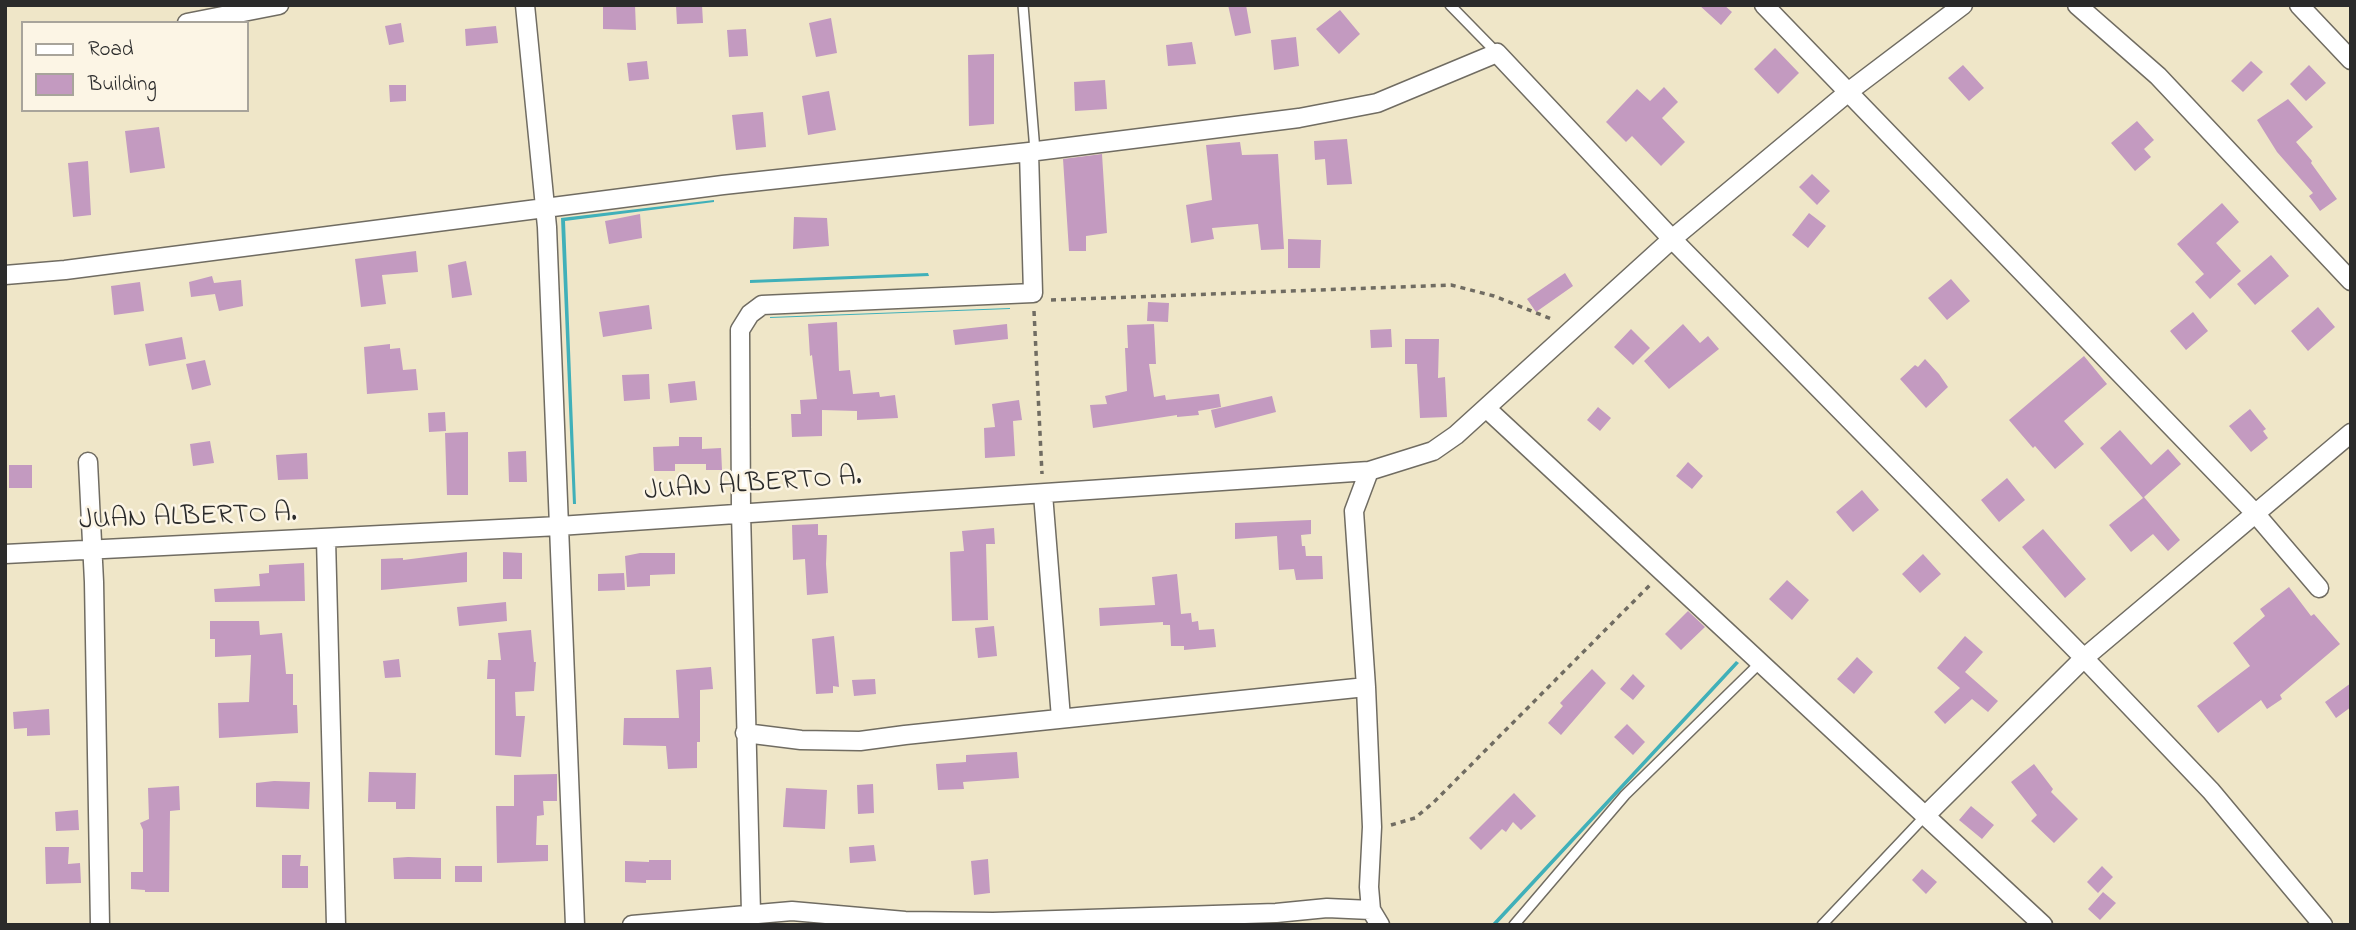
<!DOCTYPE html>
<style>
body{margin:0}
#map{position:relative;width:2356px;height:930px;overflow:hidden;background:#efe6c8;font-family:"Indie Flower",sans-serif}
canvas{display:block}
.frame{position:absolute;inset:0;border:7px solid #2b2b2b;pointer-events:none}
.legend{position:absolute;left:21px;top:21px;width:228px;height:91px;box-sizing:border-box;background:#fcf5e5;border:2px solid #a8a49b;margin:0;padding:9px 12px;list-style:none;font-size:21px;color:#2b2b2b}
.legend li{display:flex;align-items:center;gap:14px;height:35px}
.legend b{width:35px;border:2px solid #a8a49b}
</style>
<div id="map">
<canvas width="2356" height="930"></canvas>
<div class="frame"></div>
<ul class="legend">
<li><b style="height:9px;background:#fff"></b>Road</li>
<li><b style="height:19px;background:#c39ac0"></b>Building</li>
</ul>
</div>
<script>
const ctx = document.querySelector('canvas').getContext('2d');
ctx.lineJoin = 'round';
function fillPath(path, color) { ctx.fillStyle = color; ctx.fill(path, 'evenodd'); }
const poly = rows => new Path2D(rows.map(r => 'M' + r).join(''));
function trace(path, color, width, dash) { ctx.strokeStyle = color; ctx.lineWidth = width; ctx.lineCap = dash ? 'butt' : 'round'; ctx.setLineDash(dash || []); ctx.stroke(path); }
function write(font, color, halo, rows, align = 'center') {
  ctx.font = font + ' "Indie Flower",sans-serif'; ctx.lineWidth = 5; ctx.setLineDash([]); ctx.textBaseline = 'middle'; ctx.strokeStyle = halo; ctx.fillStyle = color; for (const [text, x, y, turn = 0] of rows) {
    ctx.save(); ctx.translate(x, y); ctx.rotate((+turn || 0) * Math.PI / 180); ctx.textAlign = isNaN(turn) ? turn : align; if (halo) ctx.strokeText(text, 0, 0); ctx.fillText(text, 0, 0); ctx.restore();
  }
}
const water = poly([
 [714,200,714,202,565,221,576,504,573,504,561,218],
 [928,273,929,276,750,283,750,280],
 [1010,308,1010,309,770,318,770,317],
 [1736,661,1739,663,1496,925,1491,925]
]);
const building = poly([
 [603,5,635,5,636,30,603,29],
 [676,5,702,5,703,23,677,24],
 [1228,5,1246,5,1251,33,1235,36],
 [1699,5,1724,5,1732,12,1721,25],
 [1340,10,1360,34,1339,54,1316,29],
 [831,18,837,53,816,57,809,23],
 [401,23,404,42,389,45,385,26],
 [496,26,498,43,466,46,465,29],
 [746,29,748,56,729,57,727,30],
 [1296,37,1299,66,1274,70,1271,40],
 [1192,42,1196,64,1168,66,1166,45],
 [1775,48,1799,73,1778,94,1754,69],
 [994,54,994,124,969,126,968,55],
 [647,61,649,79,629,81,627,63],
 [2251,61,2263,72,2243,92,2231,81],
 [1963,65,1984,88,1969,101,1948,78],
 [2309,65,2326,83,2306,101,2290,84],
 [1105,80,1107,109,1075,111,1074,82],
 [389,85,406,85,406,101,390,102],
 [1664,87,1678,102,1662,118,1685,142,1661,166,1632,136,1626,142,1606,122,1637,89,1650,101],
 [829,91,836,130,808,135,802,96],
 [2288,99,2313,127,2296,142,2312,161,2311,163,2337,199,2320,211,2309,196,2313,193,2277,152,2257,120],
 [763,112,766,147,736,150,732,115],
 [2137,121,2154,140,2144,149,2151,157,2135,171,2111,143],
 [159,127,165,168,130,173,125,131],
 [1347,139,1352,184,1327,185,1325,159,1315,160,1314,141],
 [1240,142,1242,155,1278,154,1284,249,1261,250,1258,224,1212,228,1214,239,1191,243,1186,205,1212,200,1206,145],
 [1102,154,1107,233,1086,236,1086,251,1069,251,1063,159],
 [88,161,91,215,73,217,68,163],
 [1812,174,1830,191,1817,205,1799,187],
 [2222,203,2239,222,2216,243,2241,271,2210,299,2195,282,2204,274,2177,244],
 [1809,213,1826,226,1808,248,1792,235],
 [640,214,642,238,609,244,605,221],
 [794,217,827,218,829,246,793,249],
 [1288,239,1321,240,1320,268,1288,268],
 [416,251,418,272,382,275,386,304,361,307,355,259],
 [2271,255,2289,276,2255,305,2237,284],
 [466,261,472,295,452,298,448,265],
 [1565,273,1573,286,1536,312,1527,299],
 [212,276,214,283,241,280,243,306,219,311,215,294,191,297,189,282],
 [1951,279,1970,301,1947,320,1928,298],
 [140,282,144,311,114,315,111,286],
 [1148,302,1169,303,1168,322,1147,321],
 [649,305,652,329,603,337,599,312],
 [2318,307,2335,327,2308,351,2291,331],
 [2193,312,2208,331,2186,350,2170,331],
 [837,322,839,371,850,370,853,394,879,392,880,397,895,395,898,418,857,420,857,411,822,410,822,436,792,437,791,414,801,414,800,400,817,399,812,355,810,356,808,324],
 [1007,324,1008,339,955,345,953,330],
 [1154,324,1156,364,1149,364,1154,397,1165,395,1166,400,1219,394,1221,407,1198,411,1199,415,1177,417,1177,415,1093,428,1090,405,1107,404,1105,396,1127,391,1125,348,1128,348,1127,325],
 [1683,324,1700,343,1708,336,1719,349,1669,389,1644,361],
 [1391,329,1392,347,1371,348,1370,330],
 [1631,329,1650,348,1633,365,1614,347],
 [182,337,186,359,149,366,145,344],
 [1405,339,1439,339,1438,378,1445,377,1447,417,1420,418,1417,364,1405,364],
 [390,344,390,349,400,348,403,370,416,369,418,390,367,394,364,347],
 [2084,356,2107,384,2064,421,2084,444,2055,469,2035,446,2033,448,2009,420],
 [1925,359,1939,374,1948,387,1926,408,1900,379,1915,365,1918,367],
 [205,360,211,385,192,390,186,364],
 [649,374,650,399,624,401,622,375],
 [695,381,697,400,670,403,668,384],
 [1272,396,1276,412,1215,428,1211,410],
 [1019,400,1022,420,1013,421,1015,456,985,458,984,428,995,427,992,404],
 [1598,407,1611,418,1600,431,1587,420],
 [2250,409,2266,429,2263,431,2268,438,2251,452,2229,426],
 [445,412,446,431,429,432,428,413],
 [2120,430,2151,465,2168,449,2181,464,2144,497,2180,540,2168,551,2153,534,2131,552,2109,525,2143,498,2100,448],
 [468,432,468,495,447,495,445,433],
 [679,437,702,437,702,449,721,448,722,470,706,470,706,464,675,464,675,471,654,471,653,447,679,446],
 [210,441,214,463,193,466,190,444],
 [526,451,527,482,509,482,508,452],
 [307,453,308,479,278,480,276,455],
 [1688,462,1703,476,1692,489,1676,476],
 [9,465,32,465,32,488,9,488],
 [2007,478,2025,500,1999,522,1981,500],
 [1862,490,1879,510,1853,532,1836,512],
 [1311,520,1311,534,1301,535,1302,546,1305,546,1306,556,1322,556,1323,579,1296,580,1294,569,1279,570,1277,536,1235,539,1235,523],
 [818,524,818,535,827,535,826,564,828,593,807,595,805,559,793,560,792,525],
 [994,528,995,544,986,544,988,620,952,621,950,552,964,551,962,531],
 [2043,529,2086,579,2065,598,2022,547],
 [467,552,467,582,381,590,381,559,403,558,403,560],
 [503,552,522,553,522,579,503,579],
 [640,553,675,553,675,574,650,575,650,586,627,587,625,556],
 [1923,554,1941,574,1920,593,1902,574],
 [304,563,305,601,215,602,214,589,260,586,259,574,269,573,269,565],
 [624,573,625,590,598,591,598,574],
 [1177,574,1181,614,1191,613,1192,622,1198,621,1199,630,1214,629,1216,647,1184,650,1184,646,1171,646,1170,625,1163,625,1163,622,1100,626,1099,608,1155,605,1152,577],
 [1787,580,1809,600,1792,620,1769,599],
 [2289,587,2311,616,2314,614,2340,644,2280,695,2282,699,2267,709,2261,700,2218,733,2197,706,2250,666,2233,643,2265,616,2260,609],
 [506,602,507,621,459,626,457,607],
 [1688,611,1705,627,1681,650,1665,634],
 [210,621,259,621,260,635,282,633,286,674,293,674,293,705,297,705,298,733,219,738,218,703,249,702,251,655,215,657,215,639,210,639],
 [994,626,997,656,978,658,975,628],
 [531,630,534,662,536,662,534,691,515,692,516,716,525,716,521,757,495,755,495,679,487,679,488,660,501,660,498,633],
 [834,636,839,687,833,686,833,693,816,694,812,639],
 [1965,636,1983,652,1965,672,1998,701,1988,712,1972,699,1945,724,1934,712,1960,688,1937,668],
 [1857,657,1873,672,1854,694,1837,679],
 [399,659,401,677,385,678,383,661],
 [711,667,713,689,700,690,700,742,697,742,697,768,668,769,666,746,623,745,624,718,679,718,676,670],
 [1592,669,1606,683,1561,735,1548,723,1563,706,1560,703],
 [1633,674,1645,686,1633,700,1620,689],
 [875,679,876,694,854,696,852,680],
 [2351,683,2351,707,2336,718,2325,702],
 [49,709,50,735,27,736,27,728,14,729,13,712],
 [1627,724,1645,742,1633,755,1614,737],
 [1017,752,1019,778,963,782,964,789,938,790,936,764,966,762,966,755],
 [2034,764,2053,789,2051,792,2078,819,2054,843,2031,821,2037,815,2011,782],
 [369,772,416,773,415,809,396,809,396,802,368,802],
 [557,774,557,801,543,801,544,815,537,816,536,845,548,845,548,861,497,863,496,806,514,806,514,775],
 [274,781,310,782,309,809,256,807,256,783],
 [873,784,874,813,858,814,857,785],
 [179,786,180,810,170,811,169,892,145,892,145,890,131,889,131,872,143,872,143,830,140,823,149,819,148,788],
 [786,788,827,790,825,829,783,827],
 [1514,793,1536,816,1521,830,1513,822,1506,832,1502,829,1481,850,1469,838],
 [1971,806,1994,825,1982,839,1959,820],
 [78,810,79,830,56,831,55,812],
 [874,845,876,861,850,863,849,847],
 [45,847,69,847,68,864,80,863,81,883,46,884],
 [282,855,301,855,300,866,308,866,308,888,282,888],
 [408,857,441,858,441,879,394,879,393,858],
 [988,859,990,893,974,895,971,861],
 [649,860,671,860,671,880,646,880,646,883,625,882,625,861,649,862],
 [455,866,482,866,482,882,455,882],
 [2102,866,2113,877,2098,893,2087,882],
 [1922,869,1937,882,1926,894,1912,880],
 [2103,892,2116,903,2100,920,2088,909]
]);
const path = poly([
 [1051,300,1451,285,1494,296,1554,320],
 [1034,311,1042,474],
 [1391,825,1415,818,1434,802,1650,585]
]);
const lane = poly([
 [1023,5,1035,151],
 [1450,5,1497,53],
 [1514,925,1625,795,1761,662],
 [1822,925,1926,815]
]);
const street = poly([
 [525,5,547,227,575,925],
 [1764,5,2254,512,2319,588],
 [2077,5,2158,76,2351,281],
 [2299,5,2351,60],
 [187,23,279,5],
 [5,275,65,270,723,185,1029,152,1299,118,1377,103,1497,53,1672,239,2084,658,2211,791,2323,925],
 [1486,408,2043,925],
 [88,462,94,582,100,925],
 [1369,471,1354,511,1366,687,1372,827,1369,887,1371,910,1380,925],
 [1043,494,1061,718],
 [326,539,336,925],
 [5,554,559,526,1369,471,1433,451,1456,435,1672,239,1852,89,1963,5],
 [745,733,801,740,860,741,905,735,1366,687],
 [1926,815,2084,658,2351,433],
 [751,913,741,512,740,330,750,314,762,305,1033,293,1029,152],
 [632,925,792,911,905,921,993,922,1276,913,1327,908,1371,910]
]);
const streetNames = [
 ["JUAN ALBERTO A.",753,486,-4],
 ["JUAN ALBERTO A.",188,519,-2]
];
fillPath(water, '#40b0b9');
fillPath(building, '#c39ac0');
trace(lane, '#706c62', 12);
trace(street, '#706c62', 21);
trace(path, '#706c62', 3.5, [5, 5]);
trace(lane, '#fff', 9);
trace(street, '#fff', 18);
write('28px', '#2b2b2b', '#fcf5e5', streetNames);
</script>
